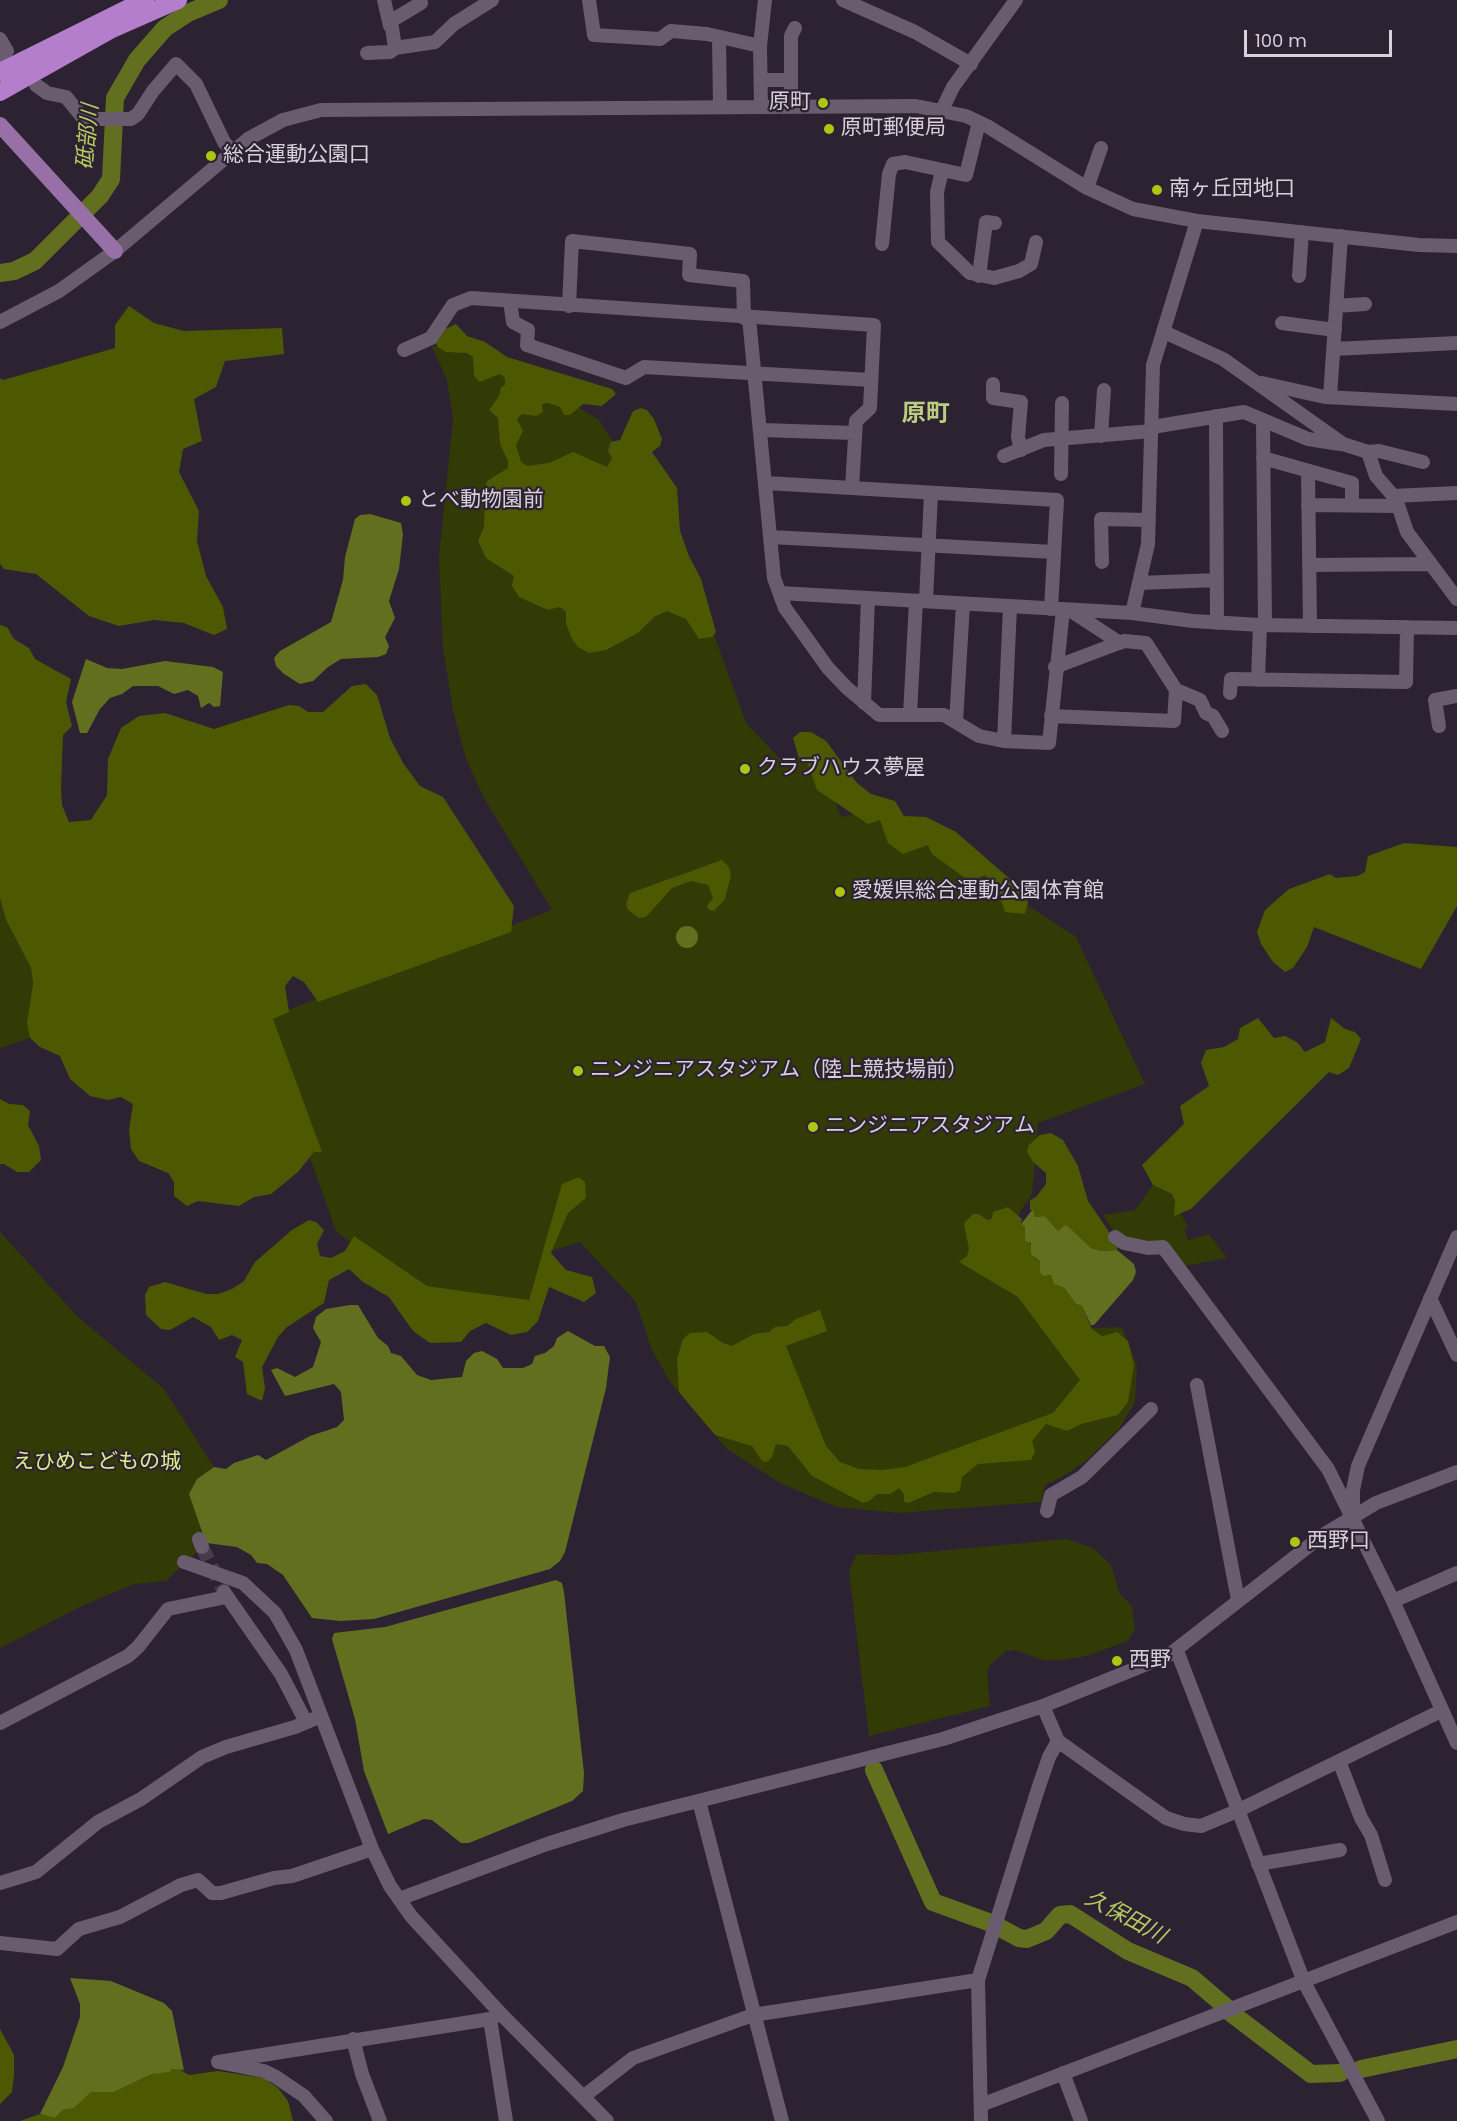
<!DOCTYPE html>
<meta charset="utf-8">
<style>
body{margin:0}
#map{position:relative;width:1457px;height:2121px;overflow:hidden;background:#2d2232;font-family:Poppins,sans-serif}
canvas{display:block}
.scale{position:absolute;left:1244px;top:30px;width:148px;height:27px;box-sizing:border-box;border:3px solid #d8d1dc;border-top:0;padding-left:8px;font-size:18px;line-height:21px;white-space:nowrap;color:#d8d1dc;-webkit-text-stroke:4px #2d2232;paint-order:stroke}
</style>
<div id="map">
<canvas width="1457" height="2121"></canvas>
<div class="scale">100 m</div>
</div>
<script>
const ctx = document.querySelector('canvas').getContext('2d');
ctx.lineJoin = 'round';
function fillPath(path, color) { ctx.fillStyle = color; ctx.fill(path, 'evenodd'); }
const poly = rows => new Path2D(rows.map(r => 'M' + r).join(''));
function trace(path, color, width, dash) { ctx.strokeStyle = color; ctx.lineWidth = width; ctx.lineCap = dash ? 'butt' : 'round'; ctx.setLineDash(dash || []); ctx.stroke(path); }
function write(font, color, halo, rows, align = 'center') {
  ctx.font = font + ' Poppins,"Noto Sans JP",sans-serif'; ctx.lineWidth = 4.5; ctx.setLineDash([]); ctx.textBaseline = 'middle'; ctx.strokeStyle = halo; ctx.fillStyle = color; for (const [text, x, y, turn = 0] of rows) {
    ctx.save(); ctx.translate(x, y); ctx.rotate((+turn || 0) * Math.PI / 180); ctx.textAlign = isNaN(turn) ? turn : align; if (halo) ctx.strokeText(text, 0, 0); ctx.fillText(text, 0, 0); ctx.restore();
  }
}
const green = poly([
 [459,338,598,419,632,470,670,513,746,723,784,763,817,752,841,817,885,808,924,834,972,855,1004,890,1076,937,1145,1084,1038,1123,1032,1194,1014,1221,1087,1328,1122,1327,1137,1366,1135,1402,1119,1429,1086,1461,1062,1477,1045,1485,1041,1502,900,1513,837,1507,782,1484,727,1449,670,1382,651,1348,636,1302,580,1242,542,1254,529,1300,435,1287,416,1293,336,1231,261,1020,552,910,484,798,466,759,453,711,443,649,439,557,453,419,447,380,432,347],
 [0,898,6,920,31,968,33,984,28,1019,30,1038,0,1048],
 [1153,1185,1172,1194,1175,1201,1175,1215,1180,1212,1188,1227,1184,1230,1188,1240,1209,1234,1227,1258,1184,1266,1113,1230,1103,1215,1135,1210],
 [0,1232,78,1317,164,1389,214,1467,197,1479,206,1543,166,1581,134,1584,82,1606,0,1648],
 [1067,1539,1093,1548,1111,1565,1120,1594,1132,1606,1133,1613,1135,1630,1128,1641,1086,1656,1062,1660,1043,1660,1015,1650,1006,1651,991,1664,987,1672,990,1706,869,1736,849,1571,857,1554,894,1555]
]);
const forest = poly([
 [129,306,154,323,184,331,282,328,284,354,225,361,216,387,194,399,202,441,183,449,179,472,199,511,197,541,206,576,223,607,227,629,214,635,184,623,154,620,119,626,89,616,36,574,4,569,0,564,0,378,3,380,115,348,115,325],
 [456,324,467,336,485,342,507,357,612,389,616,394,602,406,583,404,570,415,564,415,560,407,548,403,542,404,543,412,536,416,522,414,517,419,523,431,516,445,521,462,528,466,549,463,573,452,607,467,612,458,608,451,611,442,620,440,633,411,641,408,647,410,654,419,662,439,660,446,652,452,677,488,680,531,689,556,701,579,716,632,712,637,699,639,686,619,667,611,654,617,638,633,606,650,589,653,578,647,572,639,566,624,566,612,560,607,548,610,519,597,512,586,514,576,486,558,478,541,484,527,485,489,487,481,508,468,508,461,500,444,498,418,489,410,499,396,501,387,505,385,505,378,500,374,480,382,474,376,473,357,467,353,446,352,438,347,435,341,441,331],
 [0,625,7,627,14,639,29,648,35,659,71,679,66,702,72,726,63,735,61,787,62,805,69,822,91,820,107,795,108,759,121,728,139,716,165,713,214,729,289,705,299,706,308,712,323,712,352,686,366,684,377,695,390,738,403,763,420,786,443,797,514,906,511,932,318,1002,304,982,293,976,285,986,289,1012,273,1019,322,1152,314,1152,298,1172,271,1194,254,1197,239,1206,198,1201,187,1206,174,1196,174,1182,168,1173,139,1161,131,1149,129,1130,133,1104,121,1097,108,1100,90,1096,70,1079,60,1056,40,1047,30,1038,27,1023,33,984,31,968,6,920,0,898],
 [800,732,811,732,826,741,857,783,871,794,895,801,904,816,926,817,956,832,1017,885,1028,902,1025,914,1005,912,995,884,990,885,986,875,969,881,932,854,928,845,903,854,888,843,880,820,868,824,817,790,807,761,799,758,793,738],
 [1404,843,1457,847,1457,906,1421,969,1314,927,1307,947,1293,968,1285,972,1273,962,1261,944,1257,932,1265,910,1289,889,1300,885,1330,874,1336,878,1357,876,1365,872,1368,856],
 [722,860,729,867,731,875,725,899,714,911,709,910,707,906,713,898,708,885,691,881,672,888,646,917,639,918,628,910,626,904,630,893],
 [1258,1018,1274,1038,1285,1036,1297,1042,1305,1052,1325,1042,1331,1018,1345,1029,1355,1032,1361,1039,1349,1068,1338,1075,1329,1072,1191,1209,1174,1216,1175,1201,1172,1194,1153,1185,1142,1165,1184,1124,1180,1106,1209,1086,1201,1063,1206,1050,1224,1047,1238,1039,1240,1028],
 [0,1099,9,1104,23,1105,30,1111,28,1125,39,1146,41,1160,29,1172,17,1172,4,1164,0,1164],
 [1051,1133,1063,1140,1078,1166,1088,1201,1118,1245,1117,1250,1101,1251,1091,1248,1069,1227,1065,1226,1058,1231,1045,1216,1035,1217,1033,1210,1030,1210,1030,1200,1036,1197,1046,1184,1046,1173,1033,1162,1027,1152,1028,1146,1040,1135],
 [579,1177,585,1182,586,1198,568,1213,551,1253,566,1270,592,1277,596,1293,584,1302,549,1287,538,1321,527,1332,511,1335,486,1323,470,1331,461,1342,430,1343,413,1331,389,1297,363,1282,349,1269,329,1280,324,1303,287,1327,278,1337,262,1367,265,1388,262,1401,247,1394,243,1362,235,1357,242,1340,232,1335,219,1340,211,1327,193,1317,170,1330,161,1329,146,1315,145,1295,149,1287,165,1282,206,1294,218,1294,232,1289,244,1281,255,1262,292,1230,309,1220,316,1222,324,1230,317,1244,320,1256,331,1258,345,1251,354,1236,427,1286,529,1300,562,1184],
 [1008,1207,1022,1219,1021,1223,1025,1227,1035,1258,1040,1261,1043,1276,1051,1275,1054,1284,1064,1288,1076,1304,1082,1306,1092,1329,1102,1336,1117,1332,1128,1341,1134,1365,1128,1402,1118,1415,1081,1424,1067,1431,1046,1424,1032,1441,1035,1452,1031,1460,978,1464,962,1477,960,1490,955,1493,934,1492,908,1503,904,1502,904,1494,899,1488,890,1494,877,1494,869,1501,863,1503,812,1476,788,1446,776,1444,772,1457,767,1462,762,1461,752,1446,715,1435,679,1392,677,1359,683,1339,690,1333,707,1332,723,1343,732,1346,754,1334,769,1332,775,1327,787,1326,796,1319,820,1310,827,1331,786,1346,826,1446,840,1462,859,1469,882,1470,905,1467,1053,1413,1080,1380,1018,1297,959,1262,967,1256,969,1249,964,1224,967,1220,973,1214,979,1214,987,1220,992,1219,993,1212],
 [0,2029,14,2055,14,2075,12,2092,0,2104],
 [177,2068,189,2075,218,2071,264,2078,278,2088,288,2101,293,2121,20,2121,40,2114,55,2118,63,2110,74,2108,91,2091,114,2092,152,2074]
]);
const water = poly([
 [370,514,401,523,403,534,399,569,389,601,395,618,385,637,389,646,386,654,378,657,341,659,328,667,313,681,300,684,284,674,276,666,274,658,280,651,331,622,343,580,345,557,355,519,360,515],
 [86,659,107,668,122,669,165,661,213,667,223,672,220,706,214,707,209,703,201,708,198,696,188,690,174,694,158,686,133,686,122,694,110,698,100,709,87,733,80,733,72,702],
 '676 937a11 11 0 1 1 22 0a11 11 0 1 1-22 0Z',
 [1033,1209,1035,1217,1045,1216,1058,1231,1065,1225,1069,1227,1091,1248,1101,1251,1117,1250,1134,1264,1136,1272,1133,1280,1094,1325,1091,1325,1082,1306,1076,1304,1064,1288,1054,1284,1051,1275,1043,1276,1040,1272,1040,1261,1031,1254,1031,1243,1025,1241,1025,1227,1021,1224],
 [350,1305,358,1305,378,1338,388,1346,391,1353,401,1356,417,1375,431,1380,462,1377,466,1361,474,1353,482,1351,497,1359,503,1368,523,1368,532,1364,535,1356,545,1353,554,1346,557,1338,568,1331,595,1346,604,1346,610,1357,606,1388,565,1552,560,1561,550,1569,374,1619,340,1621,312,1618,283,1575,267,1564,257,1563,251,1555,237,1547,206,1543,189,1494,197,1479,214,1467,226,1469,234,1463,258,1455,266,1460,310,1436,337,1427,344,1420,341,1392,334,1384,285,1396,271,1370,277,1368,295,1377,313,1367,321,1342,313,1328,316,1317,326,1309],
 [556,1580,562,1583,564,1592,584,1773,583,1791,572,1801,469,1843,461,1843,432,1820,424,1819,388,1834,364,1771,355,1719,332,1639,334,1633,385,1627],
 [70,1978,111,1981,164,2003,172,2011,184,2070,172,2069,169,2072,152,2074,114,2092,91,2092,74,2108,63,2110,55,2118,40,2114,63,2067,80,2017,80,2004]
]);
const river = poly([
 [0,273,14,271,35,261,100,196,111,179,115,98,137,60,165,28,188,13,219,0],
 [874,1770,933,1902,991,1923,1019,1938,1027,1939,1046,1931,1060,1915,1070,1914,1128,1951,1192,1978,1226,2007],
 [1231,2013,1311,2074,1340,2073],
 [1361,2069,1457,2049]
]);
const minorTunnel = poly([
 [202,1547,224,1592]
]);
const minor = poly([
 [384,0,390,26],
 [589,0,594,35,660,39,671,31,707,34,760,46,761,107],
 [843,0,915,32,971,64],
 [719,37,720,107],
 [0,39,7,51,0,55],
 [760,46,765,0],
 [395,48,391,21,421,3],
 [367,53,390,52,395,48,435,42,454,24,492,0],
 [761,80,791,80],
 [36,85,47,93,66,97,84,119,131,119,138,114,153,91,176,64,196,84,224,142,233,153],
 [791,106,791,36,795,28],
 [942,110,953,87,1016,0],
 [942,171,937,192,938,242,970,273,994,278,1019,271,1031,264,1036,242],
 [1087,188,1101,148],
 [882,244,889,174,893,164,905,162,966,175,979,122],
 [979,276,986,222,995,223],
 [1299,276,1302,232],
 [510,301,513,322,528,330,527,345,626,378,644,367,871,380],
 [569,306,572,241,690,254,689,275,743,281,744,318],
 [1336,306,1365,304],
 [749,318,774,578,785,608,828,668,847,688,879,715,944,715,979,736,1004,741,1049,743,1063,610],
 [0,322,59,291,115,251,248,139,283,120,321,110,916,106,966,116,987,126,1087,188,1133,209,1197,221,1419,245,1457,246],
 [1282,323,1335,330],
 [1164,332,1223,359,1343,444,1368,452,1376,476,1396,499,1407,532,1457,599],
 [1333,349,1457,343],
 [404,350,431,338,453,305,471,298,874,325,870,408,856,421,852,488],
 [1262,383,1325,397,1457,404],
 [993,384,993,398,1021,402,1018,437,1021,450],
 [1330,397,1341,236],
 [1216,416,1217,623],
 [1263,421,1265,625],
 [1152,427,1244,412,1308,439,1340,444],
 [760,430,855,433],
 [1101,436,1104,390],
 [1368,452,1379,451,1423,462],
 [1004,456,1044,440,1152,431],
 [1263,458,1352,483,1352,505],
 [1308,471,1310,626],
 [1061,474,1062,403],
 [766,483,1057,500,1051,609],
 [1393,496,1457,493],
 [1308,505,1398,506],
 [771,537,1054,552],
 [1102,562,1101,519,1149,520],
 [1309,565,1431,564],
 [1139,583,1217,580],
 [780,593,1132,613,1193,621,1260,625,1457,628],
 [926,601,931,493],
 [1071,611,1120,643],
 [1132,613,1148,544,1153,365,1197,221],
 [1055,667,1124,641,1146,643,1176,690,1200,700,1206,713,1213,716,1222,731],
 [1258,680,1260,625],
 [1230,693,1231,679,1406,682,1407,627],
 [864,703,868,598],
 [910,715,916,601],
 [1051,716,1174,721,1176,690],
 [956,722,963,604],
 [1439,726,1435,700,1457,696],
 [1004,741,1010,607],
 [1115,1237,1124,1243,1148,1248,1163,1247,1328,1469,1393,1601,1457,1743],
 [1430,1298,1457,1355],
 [1197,1385,1238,1600],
 [1047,1511,1051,1495,1082,1477,1151,1409],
 [1353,1514,1353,1490,1358,1466,1457,1237],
 [199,1539,202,1547],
 [184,1562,243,1583,275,1613,296,1650,372,1849,390,1886,411,1916,501,2014,607,2121],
 [224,1592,281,1674,306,1722],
 [1393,1601,1457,1573],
 [1177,1651,1304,1982,1378,2121],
 [1043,1706,1058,1741,1166,1818,1184,1824,1201,1826,1237,1811,1441,1711],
 [0,1723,128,1656,138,1647,168,1609,226,1597],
 [1339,1761,1361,1818,1371,1835,1385,1880],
 [699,1801,782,2121],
 [1258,1864,1340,1850],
 [0,1883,36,1872,98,1822,141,1799,202,1757,226,1747,295,1727,321,1716],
 [399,1899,547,1844,623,1820,943,1739,1043,1706,1169,1655,1323,1535,1376,1503,1457,1472],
 [0,1943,57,1949,79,1929,120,1917,181,1885,198,1880,212,1893,221,1893,274,1878,292,1876,372,1849],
 [490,2019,506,2121],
 [353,2039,362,2074,380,2121],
 [1063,2073,1081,2121],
 [583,2097,633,2058,753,2015,978,1980],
 [981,2105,1457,1922],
 [326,2121,304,2096,276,2077,264,2071,218,2062,490,2019,501,2014],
 [981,2121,978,1980,1038,1789,1049,1757,1058,1741]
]);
const major = poly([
 [0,125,115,251]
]);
const highway = poly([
 [0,72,145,0],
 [0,92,112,29,178,0]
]);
const markers = [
 [823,103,6,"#acc611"],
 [829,129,6,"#acc611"],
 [211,156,6,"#acc611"],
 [1157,190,6,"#acc611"],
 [406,501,6,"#acc611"],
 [745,769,6,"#acc611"],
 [840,892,6,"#acc611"],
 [578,1071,6,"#acc611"],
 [813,1127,6,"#acc611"],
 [1295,1542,6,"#acc611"],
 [1117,1661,6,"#acc611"]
];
const poiNames = [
 ["原町",811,103,"right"],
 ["原町郵便局",841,129],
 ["総合運動公園口",223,156],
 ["南ヶ丘団地口",1169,190],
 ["とべ動物園前",418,501],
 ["クラブハウス夢屋",757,769],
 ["愛媛県総合運動公園体育館",852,892],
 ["ニンジニアスタジアム（陸上競技場前）",590,1071],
 ["ニンジニアスタジアム",825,1127],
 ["西野口",1307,1542],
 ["西野",1129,1661]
];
const parkNames = [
 ["えひめこどもの城",97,1463]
];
const waterNames = [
 ["砥部川",89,137,-85],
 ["久保田川",1125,1918,28]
];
const quarterNames = [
 ["原町",926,415]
];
fillPath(green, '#323a06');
fillPath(forest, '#4c5900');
fillPath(water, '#616f1f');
trace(river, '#616f1f', 18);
trace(minorTunnel, '#473c4c', 14, [14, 7]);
trace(minor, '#685c6e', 14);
trace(major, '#9670a7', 16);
trace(highway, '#b57ecd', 18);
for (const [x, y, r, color] of markers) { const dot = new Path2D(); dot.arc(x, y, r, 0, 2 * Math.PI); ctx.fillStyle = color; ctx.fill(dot); trace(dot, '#2d2232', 2); }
write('21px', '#d8d1dc', '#2d2232', poiNames, 'left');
write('21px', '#daf086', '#2d2232', parkNames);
write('italic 22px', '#b6cb60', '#2d2232', waterNames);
write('bold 24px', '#bccd81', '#2d2232', quarterNames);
</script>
